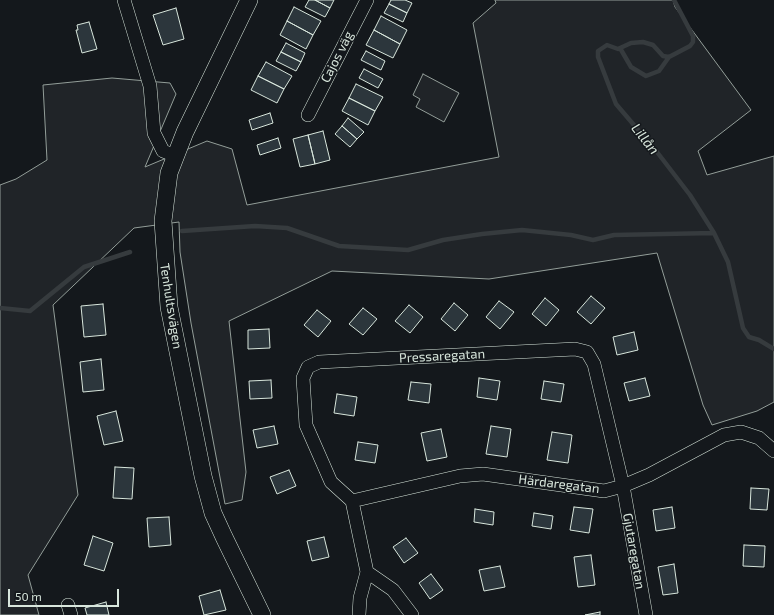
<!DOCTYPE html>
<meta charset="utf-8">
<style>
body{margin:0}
#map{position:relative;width:774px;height:615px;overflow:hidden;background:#14181c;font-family:"Exo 2",sans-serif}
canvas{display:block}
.scale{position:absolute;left:8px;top:589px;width:111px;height:18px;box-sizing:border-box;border:2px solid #d8e6dc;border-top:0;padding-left:5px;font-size:12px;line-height:14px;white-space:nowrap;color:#d8e6dc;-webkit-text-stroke:3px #14181c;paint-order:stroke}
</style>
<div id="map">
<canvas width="774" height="615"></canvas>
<div class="scale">50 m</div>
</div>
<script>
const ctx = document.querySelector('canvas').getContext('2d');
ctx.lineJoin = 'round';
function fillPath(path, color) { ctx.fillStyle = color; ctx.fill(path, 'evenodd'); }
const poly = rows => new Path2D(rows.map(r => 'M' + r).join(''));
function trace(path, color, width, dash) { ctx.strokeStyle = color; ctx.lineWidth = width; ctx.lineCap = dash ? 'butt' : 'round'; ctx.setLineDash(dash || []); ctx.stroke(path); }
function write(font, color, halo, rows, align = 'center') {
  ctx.font = font + ' "Exo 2",sans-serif'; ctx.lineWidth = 3; ctx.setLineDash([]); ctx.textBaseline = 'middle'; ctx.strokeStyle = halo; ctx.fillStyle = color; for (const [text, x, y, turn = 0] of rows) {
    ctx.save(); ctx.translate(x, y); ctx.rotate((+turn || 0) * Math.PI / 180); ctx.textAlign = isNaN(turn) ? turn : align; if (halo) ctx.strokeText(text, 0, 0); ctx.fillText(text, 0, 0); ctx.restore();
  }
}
const green = poly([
 [495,0,673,0,675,7,751,110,698,151,707,175,774,156,774,402,757,411,712,425,703,405,657,253,489,279,332,271,229,321,246,472,242,500,225,504,191,323,180,252,179,222,134,228,53,305,78,495,28,575,39,615,0,615,0,185,16,179,47,160,43,85,112,78,170,83,176,94,145,167,207,141,232,149,247,205,499,157,473,23,496,3,495,0],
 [423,74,459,93,444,122,416,107,420,99,413,95,423,74]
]);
const stream = poly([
 [674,0,693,36,693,42,690,46,669,57,663,56,653,45,643,42,631,43,618,49,607,45,598,51,598,57,616,104,657,152,690,195,714,233,728,262,743,328,749,337,759,340,774,349],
 [620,48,631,67,646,76,659,71,669,57],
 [182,231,255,226,287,228,339,246,408,250,443,240,482,234,522,230,571,235,593,240,614,235,714,233],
 [0,308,30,311,84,267,130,252]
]);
const building = poly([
 [309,0,315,0,330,8,325,17,305,7,309,0],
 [315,0,334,0,330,8,315,0],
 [391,0,405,0,412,3,407,13,389,4,391,0],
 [389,4,407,13,403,22,384,13,389,4],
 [294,7,321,21,313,35,287,21,294,7],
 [176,8,184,39,163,45,153,15,176,8],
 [381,16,407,30,400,44,374,30,381,16],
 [287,21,313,35,306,49,280,35,287,21],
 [89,22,97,49,82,53,76,30,78,30,77,25,89,22],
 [374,30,400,44,393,58,366,45,374,30],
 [286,43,305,53,301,62,281,52,286,43],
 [366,51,385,61,381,70,361,60,366,51],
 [281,52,301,62,296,71,276,61,281,52],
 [266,62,292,76,284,89,258,76,266,62],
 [364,69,383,79,378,88,359,78,364,69],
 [258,76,284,89,277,103,251,90,258,76],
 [356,84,383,97,375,111,349,98,356,84],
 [349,98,375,111,368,125,342,111,349,98],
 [270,113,273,123,252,130,249,120,270,113],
 [348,118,364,132,357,139,342,126,348,118],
 [342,126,357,139,350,147,335,134,342,126],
 [323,131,330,160,315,164,308,135,323,131],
 [308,135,315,164,300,167,293,139,308,135],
 [278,138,281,148,260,155,257,145,278,138],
 [591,296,605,308,591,324,577,312,591,296],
 [545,298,559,310,546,326,532,314,545,298],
 [499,301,514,312,500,329,486,317,499,301],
 [454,303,468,315,455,331,441,319,454,303],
 [103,304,106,335,84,337,81,306,103,304],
 [409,305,423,317,410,333,395,321,409,305],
 [363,308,377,319,363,335,349,324,363,308],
 [317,310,331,321,318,337,304,325,317,310],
 [269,329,270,348,248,349,248,330,269,329],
 [634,332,638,350,617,355,613,337,634,332],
 [101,359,104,390,83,392,80,362,101,359],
 [479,378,500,381,497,400,477,397,479,378],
 [645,378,650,396,629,401,624,383,645,378],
 [271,380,272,398,250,399,249,381,271,380],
 [544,381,564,384,561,402,541,399,544,381],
 [411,382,431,384,429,403,408,400,411,382],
 [337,394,357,397,354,416,334,413,337,394],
 [116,411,123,441,104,445,97,416,116,411],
 [274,426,278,444,257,448,253,430,274,426],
 [491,426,511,429,507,457,486,454,491,426],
 [441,429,447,457,427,461,421,433,441,429],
 [552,432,572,435,568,463,547,460,552,432],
 [358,442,378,445,375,463,355,460,358,442],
 [115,467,134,468,132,499,113,498,115,467],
 [289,470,296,486,277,494,270,477,289,470],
 [751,488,769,489,767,510,750,509,751,488],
 [574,507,593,509,589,533,570,530,574,507],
 [672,507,675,528,656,531,653,510,672,507],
 [475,509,494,512,493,525,474,522,475,509],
 [534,513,553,516,551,529,532,526,534,513],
 [169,517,171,545,149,547,147,518,169,517],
 [93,536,113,543,104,571,84,565,93,536],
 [324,537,329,557,312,561,307,541,324,537],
 [406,538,418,553,404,563,393,547,406,538],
 [744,545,765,546,764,567,743,566,744,545],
 [591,555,595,585,578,587,574,557,591,555],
 [674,564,678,593,663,595,658,567,674,564],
 [500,566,505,587,484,591,479,570,500,566],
 [431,574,443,590,430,599,419,583,431,574],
 [220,590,226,610,204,615,199,596,220,590],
 [106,602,109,615,87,615,85,608,106,602],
 [600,612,600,615,585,615,600,612]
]);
const minor = poly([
 [124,0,150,86,154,133,163,151,176,156],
 [308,115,367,0],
 [352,501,331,482,306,425,303,378,308,367,319,362,575,349,587,352,594,364,623,486,646,615],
 [352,501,460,476,483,474,604,491,623,486,649,475,724,435,741,432,759,438,774,451],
 [352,501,367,572,360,598,359,615],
 [367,572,393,590,412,615],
 [68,605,71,615]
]);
const tertiary = poly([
 [249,0,185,132,169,173,163,221,169,307,203,476,213,513,224,537,262,615]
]);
const streetNames = [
 ["Cajos väg",337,57,-63],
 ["Tenhultsvägen",171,306,81],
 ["Pressaregatan",442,356,-3],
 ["Härdaregatan",559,484,7],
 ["Gjutaregatan",634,551,80]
];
const waterNames = [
 ["Lillån",645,139,51]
];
fillPath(green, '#202428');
trace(green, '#939e99', 1);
trace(stream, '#363b3e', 4.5);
fillPath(building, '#2c363c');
trace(building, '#d8e6dc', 1);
trace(minor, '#d8e6dc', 14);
trace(tertiary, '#d8e6dc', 18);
trace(minor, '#14181c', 13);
trace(tertiary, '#14181c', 17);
write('13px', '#d8e6dc', '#14181c', streetNames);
write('italic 14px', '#d8e6dc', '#14181c', waterNames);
</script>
